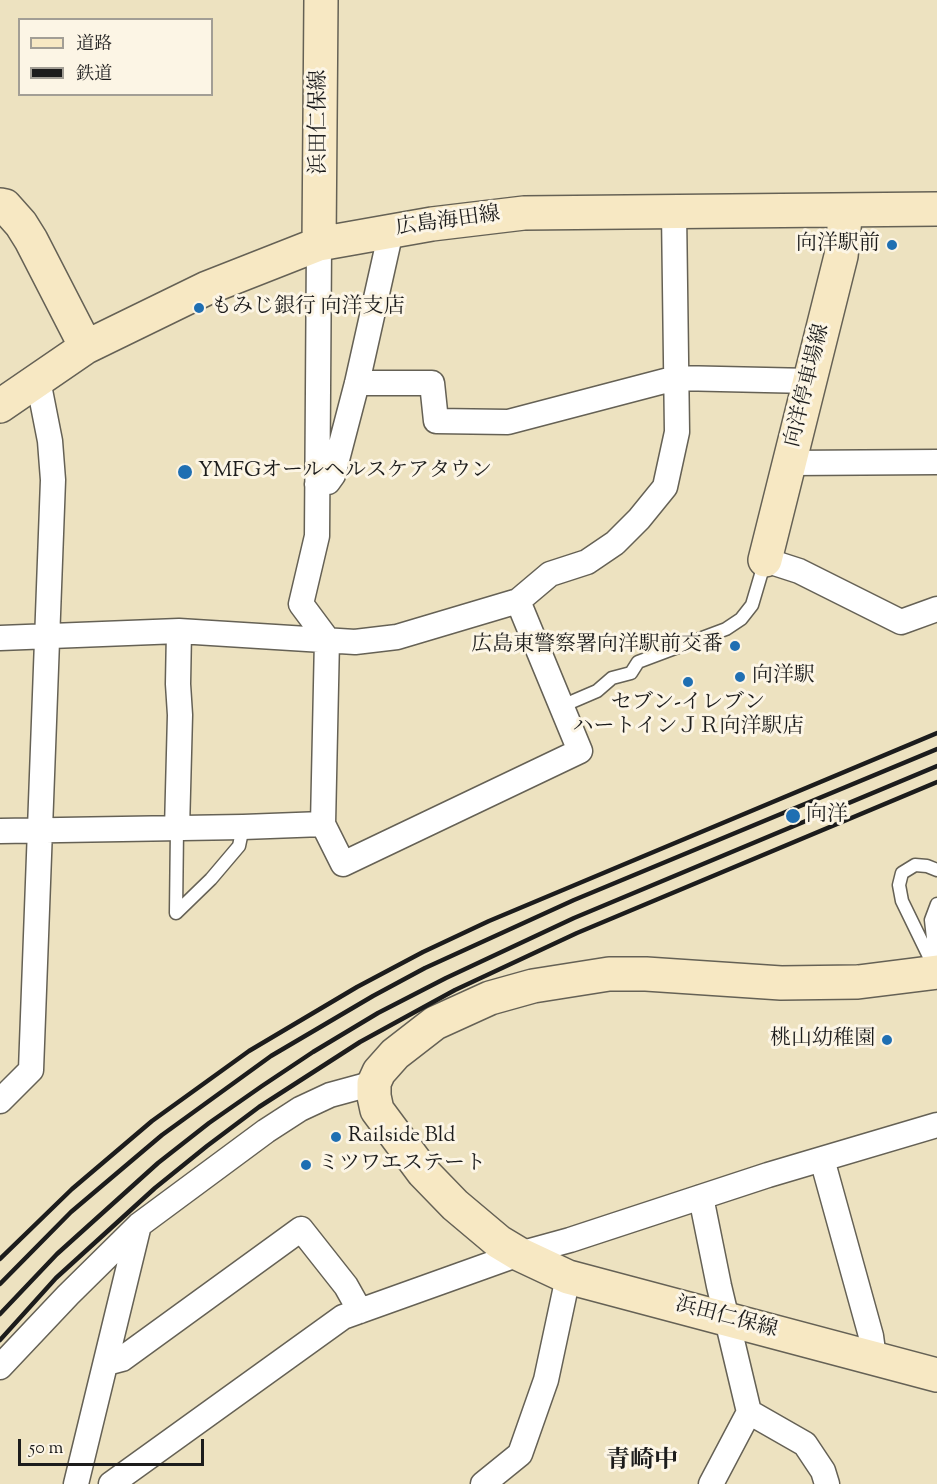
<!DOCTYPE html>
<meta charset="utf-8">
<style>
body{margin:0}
#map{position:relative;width:937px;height:1484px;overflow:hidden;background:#ede2c0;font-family:"Sorts Mill Goudy","Noto Serif JP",serif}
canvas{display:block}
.legend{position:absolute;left:18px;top:18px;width:195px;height:78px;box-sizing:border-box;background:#fcf5e5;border:2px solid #a29e95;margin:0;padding:8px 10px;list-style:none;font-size:18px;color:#1c1c1c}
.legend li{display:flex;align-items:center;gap:12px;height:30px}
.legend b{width:30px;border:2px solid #a29e95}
.scale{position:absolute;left:18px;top:1439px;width:186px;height:27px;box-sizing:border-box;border:3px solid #1c1c1c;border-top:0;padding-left:8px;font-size:18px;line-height:21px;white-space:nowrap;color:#1c1c1c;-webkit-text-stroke:4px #fcf5e5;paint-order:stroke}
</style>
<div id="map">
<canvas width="937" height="1484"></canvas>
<ul class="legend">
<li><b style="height:8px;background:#f7e8c3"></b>道路</li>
<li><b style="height:8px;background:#1c1c1c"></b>鉄道</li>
</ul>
<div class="scale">50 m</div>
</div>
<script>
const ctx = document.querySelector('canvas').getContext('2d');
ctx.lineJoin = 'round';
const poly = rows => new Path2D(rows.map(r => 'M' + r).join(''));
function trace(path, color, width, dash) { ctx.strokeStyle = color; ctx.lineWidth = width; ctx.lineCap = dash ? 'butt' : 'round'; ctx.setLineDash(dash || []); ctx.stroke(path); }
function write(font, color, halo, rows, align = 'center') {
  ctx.font = font + ' "Sorts Mill Goudy","Noto Serif JP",serif'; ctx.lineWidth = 6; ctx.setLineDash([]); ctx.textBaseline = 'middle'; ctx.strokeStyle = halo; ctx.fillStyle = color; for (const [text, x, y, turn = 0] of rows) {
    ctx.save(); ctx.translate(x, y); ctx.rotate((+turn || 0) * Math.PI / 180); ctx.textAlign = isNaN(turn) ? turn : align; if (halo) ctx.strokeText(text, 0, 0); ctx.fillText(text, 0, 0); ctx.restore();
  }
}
const lane = poly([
 [562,706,597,691,612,678,631,673,638,662,726,629,741,619,752,605,765,561],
 [177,829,176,913,211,879,239,846,243,827],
 [936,965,931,920,937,904],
 [936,971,902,901,899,885,902,873,915,865,927,866,937,870]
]);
const street = poly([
 [319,244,317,536,301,604,327,639,323,824],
 [357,383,432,383,436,421,508,422,676,378,810,381],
 [789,463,937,462],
 [317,484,328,482,333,475,357,383,391,231],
 [765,560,799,571,901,622,937,609],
 [0,638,179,631,355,642,397,637,518,601,550,574,587,562,615,543,639,519,665,487,677,432,674,212],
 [177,829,180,715,178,684,179,631],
 [0,831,243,827,323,824,343,864,580,751,518,601],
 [0,1101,31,1070,53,480,50,441,38,380],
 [822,1159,871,1336,874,1358],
 [701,1197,719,1286,749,1412],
 [107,1363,122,1359,301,1229,346,1286,360,1311],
 [0,1367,68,1295,139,1225,266,1131,300,1109,330,1095,374,1083],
 [76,1484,139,1225],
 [111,1484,343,1317,519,1254,570,1240,768,1175,937,1125],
 [483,1484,520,1454,546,1380,568,1277],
 [711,1484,749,1412,805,1444,823,1471,827,1484]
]);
const secondary = poly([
 [0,205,5,206,21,224,31,240,86,347],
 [319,244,321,0],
 [0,406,86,347,207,288,319,244,432,224,524,213,937,209],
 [765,560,841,256,846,210],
 [937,972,858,982,781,983,646,974,609,974,533,986,490,998,435,1023,395,1054,379,1072,374,1083,374,1096,377,1110,423,1172,455,1205,499,1242,519,1254,568,1277,937,1375]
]);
const rail = poly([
 [0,1259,72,1189,152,1121,249,1051,357,987,423,952,489,921,937,733],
 [0,1284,71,1212,162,1135,271,1056,373,996,425,968,574,900,937,749],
 [0,1314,57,1254,158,1163,209,1123,262,1086,313,1052,378,1013,446,978,574,918,937,766],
 [0,1340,56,1278,155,1188,207,1146,259,1107,360,1042,455,990,577,933,937,782]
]);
const markers = [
 [892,245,6,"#1f6fb2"],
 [199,308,6,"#1f6fb2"],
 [185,472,8,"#1f6fb2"],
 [735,646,6,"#1f6fb2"],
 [740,677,6,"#1f6fb2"],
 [688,682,6,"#1f6fb2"],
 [793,816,8,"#1f6fb2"],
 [887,1040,6,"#1f6fb2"],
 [336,1137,6,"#1f6fb2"],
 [306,1165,6,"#1f6fb2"]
];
const streetNames = [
 ["浜田仁保線",320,122,-90],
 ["広島海田線",448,223,-8],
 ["向洋停車場線",809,386,-76],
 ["浜田仁保線",726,1319,15]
];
const poiNames = [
 ["向洋駅前",880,245,"right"],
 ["もみじ銀行 向洋支店",211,308],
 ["YMFGオールヘルスケアタウン",198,472],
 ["広島東警察署向洋駅前交番",723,646,"right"],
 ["向洋駅",752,677],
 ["セブン-イレブン",688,704,"center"],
 ["ハートインＪＲ向洋駅店",688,728,"center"],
 ["向洋",806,816],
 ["桃山幼稚園",875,1040,"right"],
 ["Railside Bld",348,1137],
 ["ミツワエステート",318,1165]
];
const quarterNames = [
 ["青崎中",642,1463]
];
trace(lane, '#656155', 15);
trace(street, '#656155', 27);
trace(secondary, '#656155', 36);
trace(lane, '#fff', 12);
trace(street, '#fff', 24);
trace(secondary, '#f7e8c3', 33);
trace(rail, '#1c1c1c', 4.5);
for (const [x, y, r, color] of markers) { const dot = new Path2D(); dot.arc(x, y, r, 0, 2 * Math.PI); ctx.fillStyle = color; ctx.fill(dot); trace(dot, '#fcf5e5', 2); }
write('21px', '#1c1c1c', '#fcf5e5', streetNames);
write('21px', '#1c1c1c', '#fcf5e5', poiNames, 'left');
write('bold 24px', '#1c1c1c', '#fcf5e5', quarterNames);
</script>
